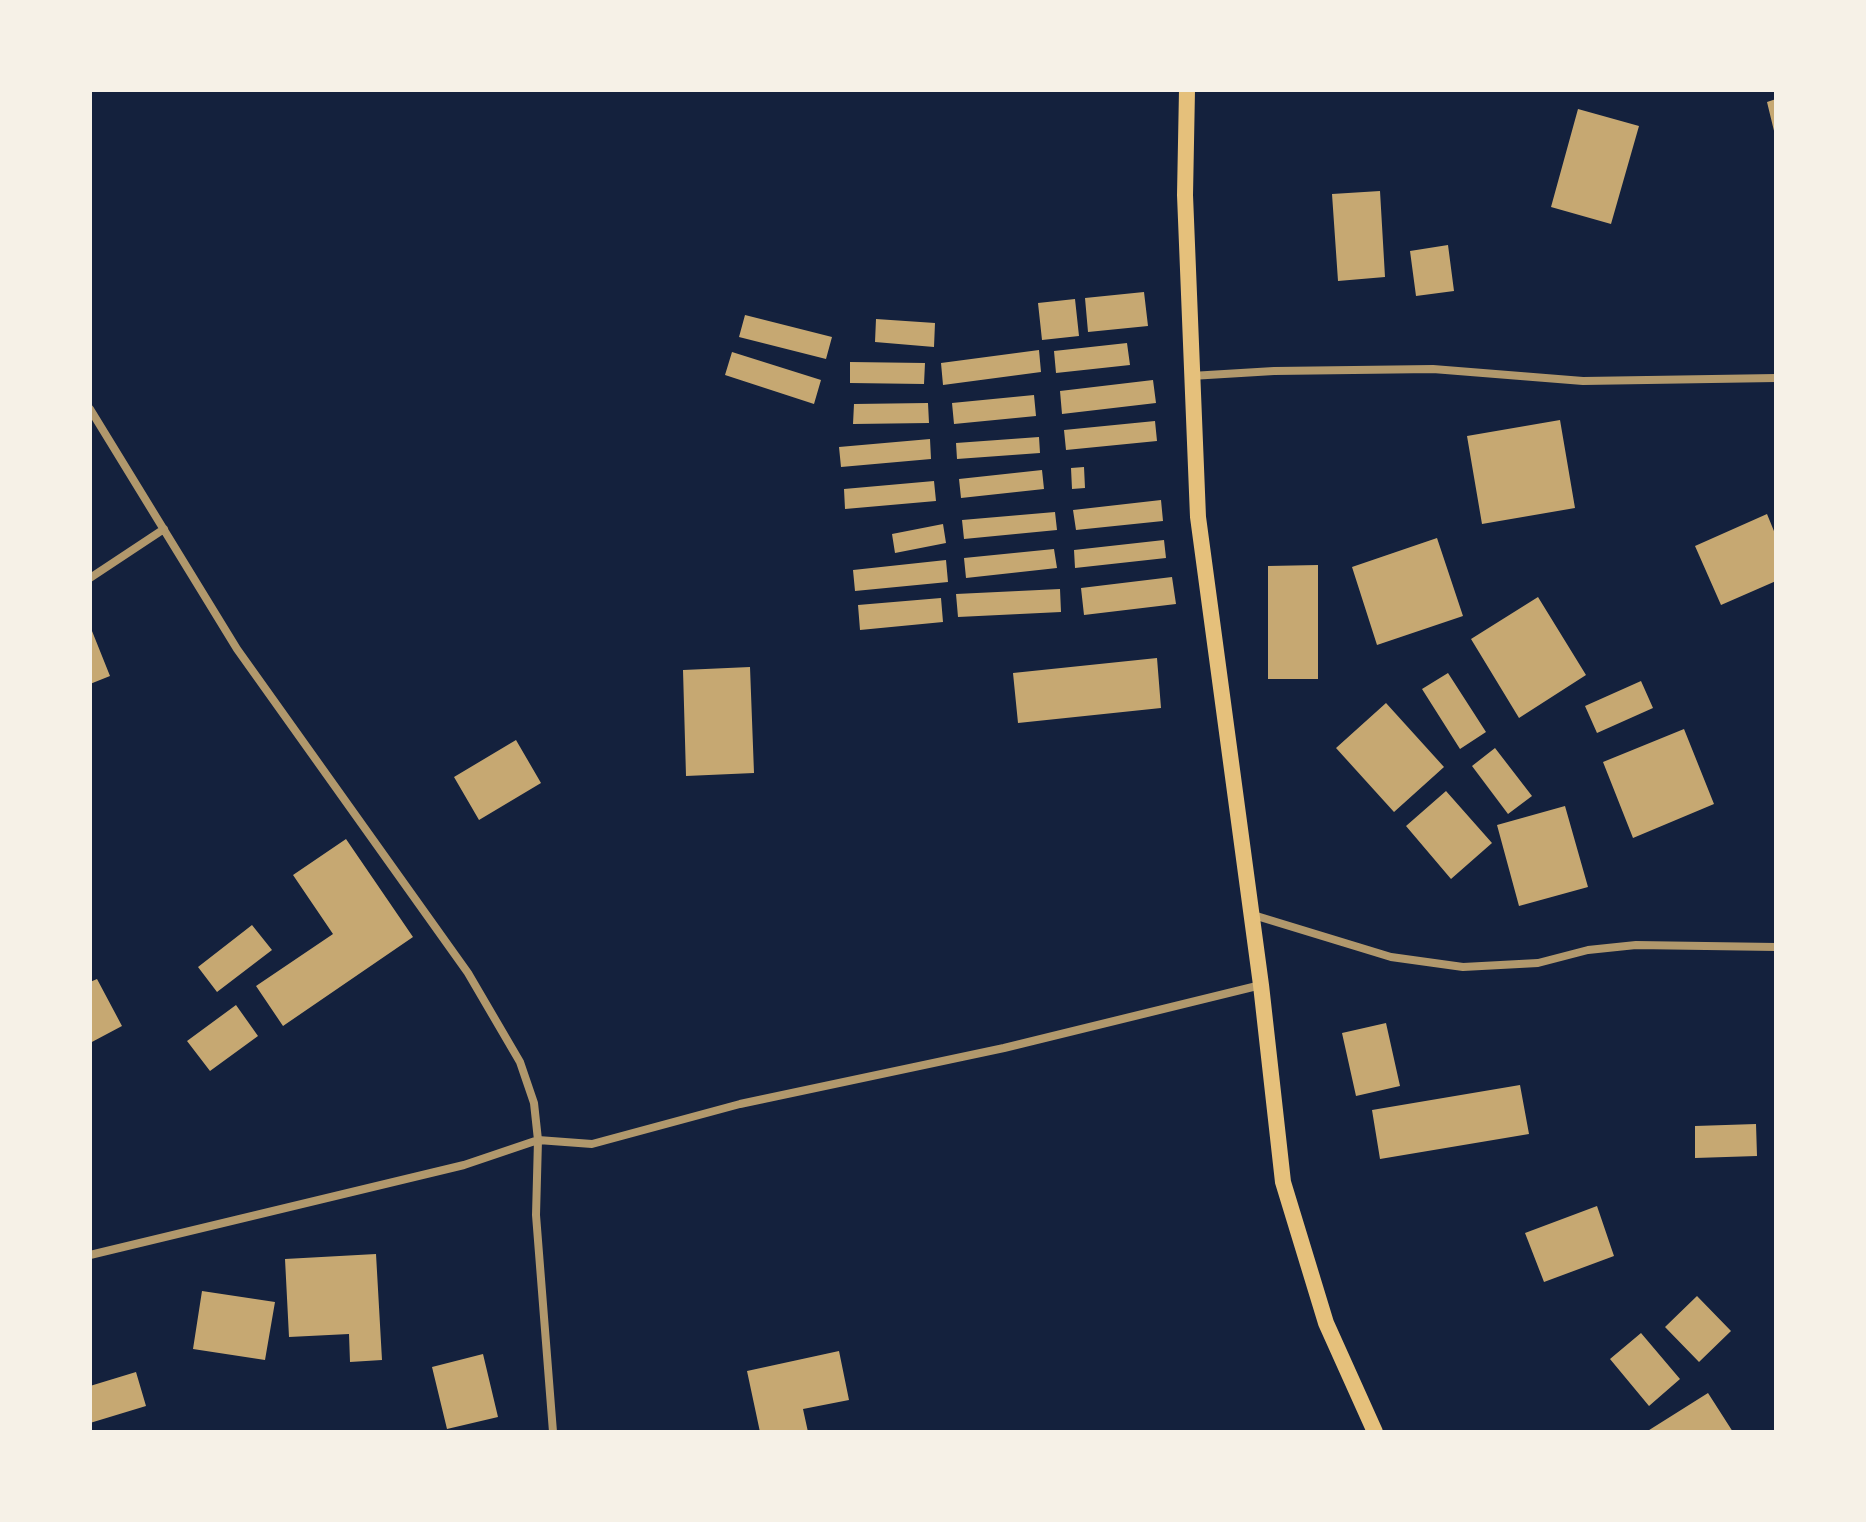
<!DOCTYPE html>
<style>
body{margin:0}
#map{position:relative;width:1866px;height:1522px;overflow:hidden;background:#14213d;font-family:Jost,sans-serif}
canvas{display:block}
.frame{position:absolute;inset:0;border:92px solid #f6f1e7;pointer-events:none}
</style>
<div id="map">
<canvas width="1866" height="1522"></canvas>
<div class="frame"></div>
</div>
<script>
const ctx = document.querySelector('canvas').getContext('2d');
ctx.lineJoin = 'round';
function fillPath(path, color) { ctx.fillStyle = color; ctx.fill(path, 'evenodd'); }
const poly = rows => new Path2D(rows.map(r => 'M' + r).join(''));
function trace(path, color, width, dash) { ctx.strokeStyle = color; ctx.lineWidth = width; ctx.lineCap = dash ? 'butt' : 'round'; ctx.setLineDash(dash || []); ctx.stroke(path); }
const building = poly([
 [1776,99,1776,135,1775,135,1767,102],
 [1578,109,1639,126,1611,224,1551,207],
 [1380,191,1385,277,1338,281,1332,194],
 [1448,245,1454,291,1416,296,1410,251],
 [1144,292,1148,326,1088,332,1085,298],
 [1075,299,1079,336,1042,340,1038,303],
 [745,315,832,337,826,359,739,337],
 [876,319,935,323,934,347,875,342],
 [1127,343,1130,365,1056,373,1054,351],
 [1039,350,1041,372,943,385,941,363],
 [732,352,821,380,814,404,725,375],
 [850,362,925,363,924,384,850,383],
 [1153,380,1156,403,1062,414,1060,391],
 [1034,395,1036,416,954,424,952,403],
 [928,403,929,423,853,424,854,404],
 [1560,420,1575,508,1482,524,1467,436],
 [1155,421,1157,441,1066,450,1064,430],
 [1039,437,1040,453,957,459,956,443],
 [930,439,931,459,841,467,839,447],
 [1084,467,1085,488,1072,489,1071,468],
 [1042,470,1044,489,961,498,959,479],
 [934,481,936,501,845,509,844,489],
 [1161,500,1163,521,1076,530,1073,510],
 [1055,512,1057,530,964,539,962,520],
 [1767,514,1776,536,1776,581,1721,605,1695,546],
 [943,524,946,543,895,553,892,534],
 [1437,538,1463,616,1377,645,1352,567],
 [1164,540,1166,558,1075,568,1074,550],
 [1054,549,1057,568,966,578,964,558],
 [946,560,948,582,855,591,853,570],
 [1318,565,1318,679,1268,679,1268,566],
 [1172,577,1176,604,1084,615,1081,588],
 [1060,589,1061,612,958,617,956,594],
 [1538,597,1586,675,1519,718,1471,639],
 [941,598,943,622,860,630,858,605],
 [90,626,110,676,90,684],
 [1157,658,1161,708,1018,723,1013,673],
 [750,667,754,773,686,776,683,670],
 [1448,673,1486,732,1460,749,1422,689],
 [1641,681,1653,708,1597,733,1585,706],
 [1386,703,1444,767,1394,812,1336,748],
 [1684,729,1714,804,1633,838,1603,762],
 [516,740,541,783,479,820,454,777],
 [1495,748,1532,796,1508,814,1472,766],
 [1446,791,1492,843,1451,879,1406,826],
 [1565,806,1588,887,1519,906,1497,825],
 [346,839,413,937,283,1026,256,986,333,934,293,875],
 [252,925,272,950,217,992,198,967],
 [97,979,122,1026,90,1043,90,982],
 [236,1005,258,1036,210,1071,187,1041],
 [1386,1023,1400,1086,1356,1096,1342,1033],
 [1520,1085,1529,1134,1380,1159,1372,1110],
 [1756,1124,1757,1156,1695,1158,1695,1126],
 [1597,1206,1614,1256,1544,1282,1525,1233],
 [376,1254,382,1360,350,1362,349,1334,289,1337,285,1259],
 [202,1291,275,1302,265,1360,193,1349],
 [1697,1296,1731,1331,1699,1362,1665,1327],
 [1641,1333,1680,1379,1649,1406,1610,1359],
 [839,1351,849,1400,803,1409,808,1432,760,1432,747,1371],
 [483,1354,498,1417,447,1429,432,1367],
 [136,1372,146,1406,90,1423,90,1386],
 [1708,1393,1733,1432,1646,1432]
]);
const minor = poly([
 [1191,376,1274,371,1433,369,1583,381,1776,378],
 [90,409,237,649,468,973,520,1062,534,1103,538,1140,536,1215,553,1432],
 [90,578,164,529],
 [1250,914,1391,957,1463,967,1538,963,1588,950,1636,945,1776,947],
 [90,1255,464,1165,538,1140,592,1144,740,1104,1004,1048,1261,985]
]);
const secondary = poly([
 [1187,90,1185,195,1198,517,1261,985,1283,1182,1326,1323,1375,1432]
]);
fillPath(building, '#c6a872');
trace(minor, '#b1986c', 8);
trace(secondary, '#e5c07b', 16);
</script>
